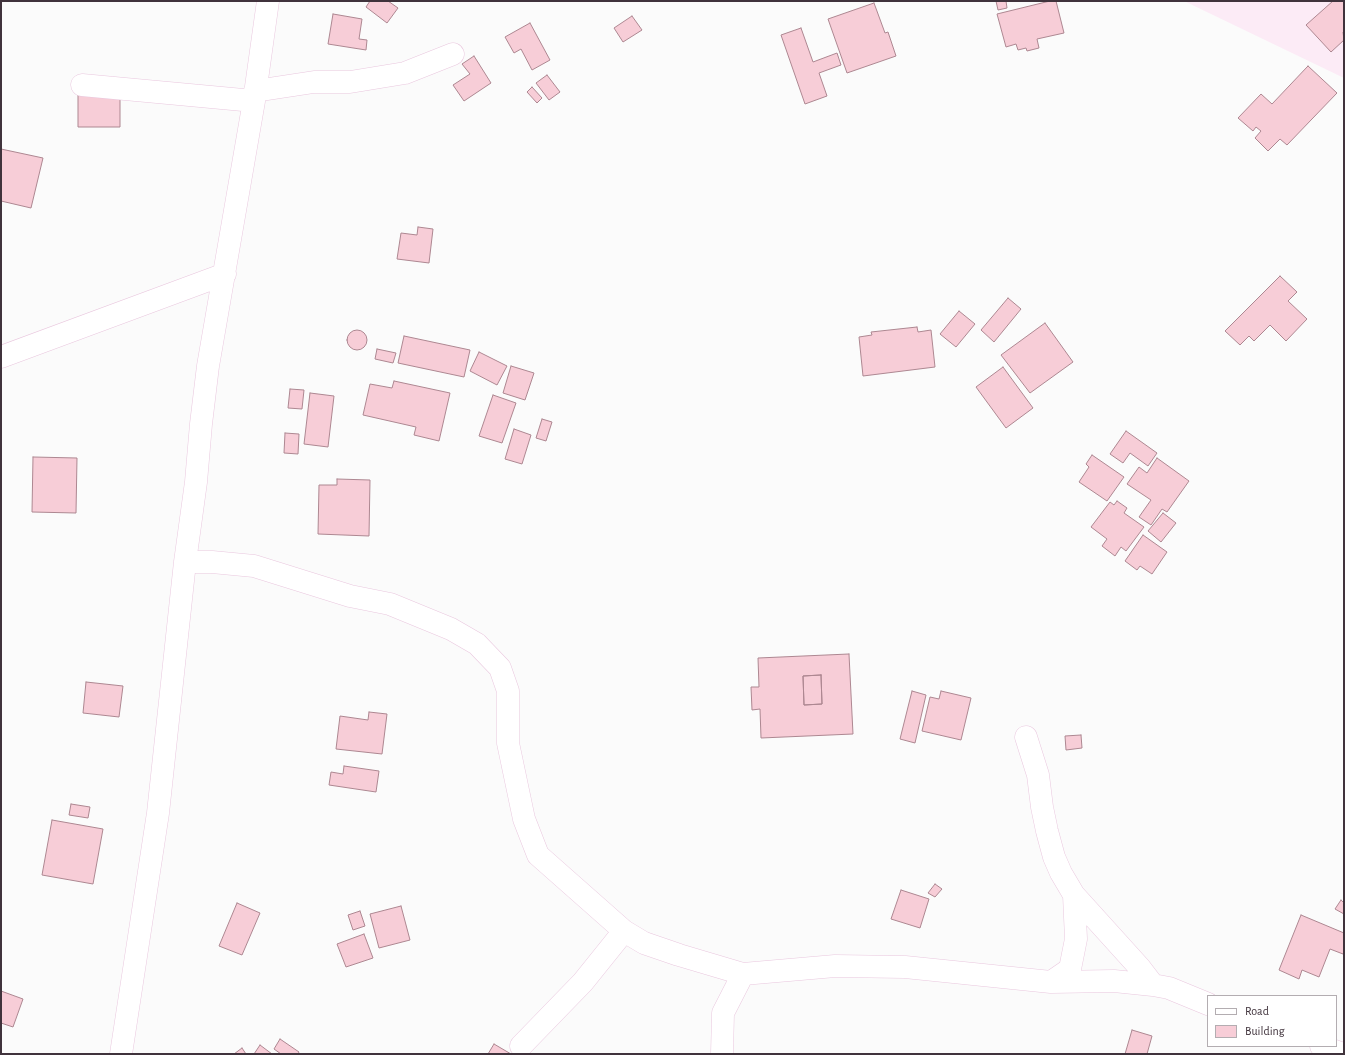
<!DOCTYPE html>
<style>
body{margin:0}
#map{position:relative;width:1345px;height:1055px;overflow:hidden;background:#fbfbfb;font-family:"Alegreya Sans",sans-serif}
canvas{display:block}
.frame{position:absolute;inset:0;border:2px solid #40333c;pointer-events:none}
.legend{position:absolute;left:1207px;top:995px;width:130px;height:52px;box-sizing:border-box;background:#fff;border:1px solid #b3adb1;margin:0;padding:5px 7px;list-style:none;font-size:12px;color:#40333c}
.legend li{display:flex;align-items:center;gap:8px;height:20px}
.legend b{width:20px;border:1px solid #b3adb1}
</style>
<div id="map">
<canvas width="1345" height="1055"></canvas>
<div class="frame"></div>
<ul class="legend">
<li><b style="height:5px;background:#fff"></b>Road</li>
<li><b style="height:11px;background:#f7cdd7"></b>Building</li>
</ul>
</div>
<script>
const ctx = document.querySelector('canvas').getContext('2d');
ctx.lineJoin = 'round';
function fillPath(path, color) { ctx.fillStyle = color; ctx.fill(path, 'evenodd'); }
const poly = rows => new Path2D(rows.map(r => 'M' + r).join(''));
function trace(path, color, width, dash) { ctx.strokeStyle = color; ctx.lineWidth = width; ctx.lineCap = dash ? 'butt' : 'round'; ctx.setLineDash(dash || []); ctx.stroke(path); }
const built = poly([
 [1184,1,1344,1,1344,78]
]);
const building = poly([
 [370,1,388,1,398,8,387,23,366,7,370,1],
 [996,1,1006,1,1007,8,998,10,996,1],
 [1050,1,1056,1,1064,33,1037,39,1039,48,1027,51,1026,48,1018,50,1016,44,1006,47,997,14,1050,1],
 [1333,1,1344,1,1344,31,1343,32,1344,40,1331,52,1306,25,1333,1],
 [874,3,885,33,888,32,896,56,847,73,828,19,874,3],
 [333,14,362,19,359,39,367,40,366,50,328,44,333,14],
 [632,16,642,30,623,42,614,28,632,16],
 [530,23,550,60,532,70,521,49,514,53,505,37,530,23],
 [801,28,813,62,837,53,841,65,819,73,827,96,805,104,781,35,801,28],
 [474,56,491,83,464,101,453,85,470,74,462,64,474,56],
 [1308,66,1337,93,1287,145,1280,139,1268,151,1255,138,1261,131,1256,127,1253,131,1238,118,1261,94,1272,104,1308,66],
 [547,75,560,92,549,100,536,83,547,75],
 [532,87,542,98,537,103,527,92,532,87],
 [120,93,120,127,78,127,78,94,120,93],
 [1,149,43,158,31,208,1,201,1,149],
 [418,227,433,229,429,263,397,259,401,233,417,235,418,227],
 [1280,276,1297,292,1288,301,1307,319,1286,341,1270,325,1254,341,1249,336,1240,345,1225,331,1280,276],
 [1008,298,1021,309,994,342,981,330,1008,298],
 [959,311,975,324,956,347,940,334,959,311],
 [1045,323,1073,362,1030,393,1001,355,1045,323],
 [917,327,918,332,931,330,935,367,863,376,859,337,872,335,871,332,917,327],
 '347 340a10 10 0 1 1 20 0a10 10 0 1 1-20 0Z',
 [404,336,470,350,464,377,398,363,404,336],
 [377,349,396,353,393,363,375,359,377,349],
 [479,352,507,366,497,385,470,371,479,352],
 [511,366,534,373,525,400,503,393,511,366],
 [1003,367,1033,408,1006,428,976,387,1003,367],
 [394,381,450,393,439,441,414,435,416,427,363,415,370,384,392,388,394,381],
 [290,389,304,390,302,409,288,408,290,389],
 [310,393,334,396,328,447,304,444,310,393],
 [493,395,516,403,502,443,479,436,493,395],
 [542,419,552,422,546,441,536,438,542,419],
 [514,429,531,435,522,464,505,459,514,429],
 [1126,431,1157,453,1148,466,1130,453,1123,463,1110,454,1126,431],
 [285,433,299,434,298,454,284,453,285,433],
 [1092,455,1124,477,1107,501,1079,482,1089,467,1086,464,1092,455],
 [33,457,77,458,76,513,32,512,33,457],
 [1157,458,1189,481,1167,512,1162,509,1151,525,1139,517,1151,500,1127,484,1139,467,1147,473,1157,458],
 [337,479,370,480,369,536,318,534,319,485,337,485,337,479],
 [1117,501,1127,508,1124,513,1144,527,1126,551,1121,547,1115,556,1102,546,1107,539,1091,527,1110,502,1114,505,1117,501],
 [1163,513,1176,523,1161,542,1148,531,1163,513],
 [1143,535,1167,552,1152,574,1140,566,1137,570,1125,561,1143,535],
 [849,654,853,734,761,738,760,709,752,710,751,687,759,687,758,658,849,654],
 [821,675,822,704,804,705,803,676,821,675],
 [821,675,822,704,804,705,803,676,821,675],
 [86,682,123,686,119,717,83,713,86,682],
 [912,691,926,695,915,743,900,739,912,691],
 [941,691,971,698,961,740,922,731,930,697,939,699,941,691],
 [369,712,387,714,382,754,336,749,340,716,368,720,369,712],
 [1081,735,1082,748,1066,750,1065,736,1081,735],
 [344,766,379,771,376,792,329,785,331,772,343,774,344,766],
 [71,804,90,807,88,818,69,815,71,804],
 [52,820,103,829,93,884,42,875,52,820],
 [935,884,942,889,935,897,928,893,935,884],
 [901,890,929,899,920,928,891,919,901,890],
 [1341,900,1344,903,1344,914,1335,909,1341,900],
 [237,903,260,913,242,955,219,946,237,903],
 [401,906,410,940,379,948,370,914,401,906],
 [360,911,365,926,353,930,348,915,360,911],
 [1301,915,1344,933,1344,951,1343,954,1330,949,1319,977,1302,970,1299,979,1279,970,1301,915],
 [364,934,373,958,346,967,337,944,364,934],
 [1,991,23,999,13,1027,1,1023,1,991],
 [1132,1030,1152,1036,1147,1054,1125,1054,1132,1030],
 [280,1039,299,1052,298,1054,281,1054,274,1049,280,1039],
 [494,1044,511,1054,488,1054,494,1044],
 [260,1045,272,1054,254,1054,260,1045],
 [242,1048,246,1054,234,1054,242,1048]
]);
const minor = poly([
 [82,85,254,101],
 [255,91,314,82,350,82,405,73,453,54],
 [1,357,225,274],
 [185,562,212,562,254,566,350,596,390,604,451,629,477,644,500,668,508,691,508,743,524,819,538,855,624,931,644,943,679,955,743,974,835,966,905,967,1051,982,1114,981,1153,985,1169,988,1208,1004],
 [1026,737,1038,775,1042,807,1047,831,1054,857,1061,873,1074,895,1140,968,1153,985],
 [1051,982,1070,969,1076,939,1074,895],
 [521,1046,583,982,624,931],
 [1321,1046,1343,1054],
 [121,1054,158,813,185,562,196,482,201,424,208,366,254,101,268,1],
 [722,1054,723,1013,743,974]
]);
fillPath(built, '#fcebf6');
fillPath(building, '#f7cdd7');
trace(building, '#ad8791', 1);
trace(minor, '#e9c7de', 23);
trace(minor, '#fff', 22);
</script>
